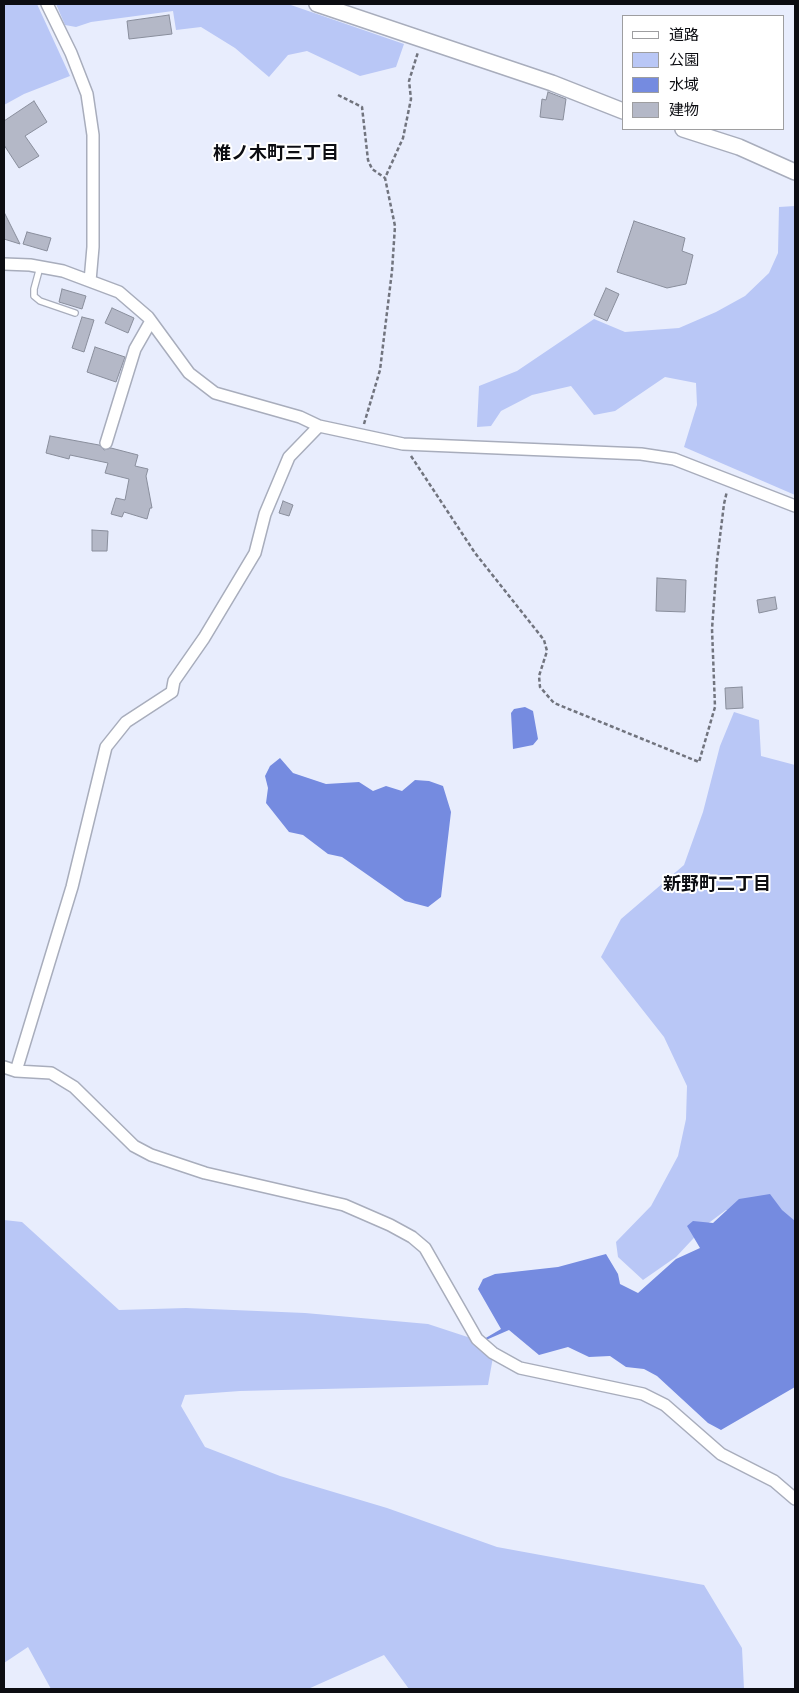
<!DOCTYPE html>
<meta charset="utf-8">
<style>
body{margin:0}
#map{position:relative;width:799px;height:1693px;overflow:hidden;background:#e8edfd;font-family:Spectral,"Noto Sans JP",serif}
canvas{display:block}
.frame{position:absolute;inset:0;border:5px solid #0c0d12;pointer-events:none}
.legend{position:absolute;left:622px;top:15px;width:162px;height:115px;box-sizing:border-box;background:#fff;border:1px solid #9e9ea0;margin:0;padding:6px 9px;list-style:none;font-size:15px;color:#0c0d12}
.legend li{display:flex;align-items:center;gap:10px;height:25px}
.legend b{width:25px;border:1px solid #9e9ea0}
</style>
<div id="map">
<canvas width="799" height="1693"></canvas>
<div class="frame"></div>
<ul class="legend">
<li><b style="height:6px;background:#fff"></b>道路</li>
<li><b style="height:14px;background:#b9c7f6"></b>公園</li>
<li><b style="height:14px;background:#758be0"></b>水域</li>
<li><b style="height:14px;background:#b4b8c7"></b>建物</li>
</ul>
</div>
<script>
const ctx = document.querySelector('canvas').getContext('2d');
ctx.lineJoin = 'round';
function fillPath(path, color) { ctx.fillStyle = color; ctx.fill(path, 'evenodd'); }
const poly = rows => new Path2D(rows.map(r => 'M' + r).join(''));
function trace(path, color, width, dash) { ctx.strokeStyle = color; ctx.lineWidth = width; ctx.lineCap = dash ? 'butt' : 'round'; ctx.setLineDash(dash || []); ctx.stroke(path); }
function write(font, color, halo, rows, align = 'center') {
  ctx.font = font + ' Spectral,"Noto Sans JP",serif'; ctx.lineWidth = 4; ctx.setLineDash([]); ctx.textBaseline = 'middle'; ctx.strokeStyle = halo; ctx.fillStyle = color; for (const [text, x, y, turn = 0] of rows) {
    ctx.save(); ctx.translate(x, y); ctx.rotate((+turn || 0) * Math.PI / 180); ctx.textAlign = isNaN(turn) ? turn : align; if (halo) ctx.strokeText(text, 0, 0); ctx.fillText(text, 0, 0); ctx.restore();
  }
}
const green = poly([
 [4,4,37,4,70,76,24,94,4,105],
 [56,4,288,4,404,44,396,67,360,76,307,51,288,55,269,77,235,48,201,27,176,30,173,11,91,22,76,27,65,25],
 [795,206,795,495,684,447,697,405,696,383,665,377,615,411,594,415,571,386,532,395,501,411,491,426,477,427,479,386,517,371,594,319,625,332,679,328,716,312,745,296,769,273,778,253,779,207],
 [734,712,759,720,761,756,795,765,795,1236,745,1212,726,1210,706,1225,676,1257,643,1280,618,1257,616,1242,651,1206,678,1156,686,1119,687,1086,664,1037,601,957,621,919,684,865,703,812,720,746],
 [4,1220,22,1222,119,1310,186,1308,305,1313,428,1324,495,1346,488,1385,240,1391,185,1395,181,1406,205,1447,280,1476,387,1508,497,1547,704,1585,742,1648,744,1689,409,1689,384,1655,308,1689,51,1689,28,1647,4,1663]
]);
const water = poly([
 [525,707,533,711,538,739,533,745,513,749,511,713,514,709],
 [280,758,293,773,326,784,359,782,373,791,386,786,402,791,415,780,429,781,443,786,451,812,441,897,428,907,405,901,342,857,328,854,303,835,289,832,266,803,268,788,265,776,270,766],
 [770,1194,782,1210,795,1221,795,1387,721,1430,708,1423,657,1376,644,1369,626,1367,610,1356,589,1357,568,1347,539,1355,509,1330,486,1340,484,1339,501,1329,478,1289,483,1279,495,1274,558,1267,606,1254,618,1274,620,1284,638,1293,676,1259,700,1248,687,1226,693,1221,713,1223,739,1199]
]);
const building = poly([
 [169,15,172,34,129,39,127,21,169,15],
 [548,92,566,99,563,120,540,117,542,99,546,100,548,92],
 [34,101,47,122,25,136,39,156,19,168,4,145,4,121,34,101],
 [4,212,20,244,4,239,4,212],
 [634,221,685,238,682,251,693,255,686,284,667,288,617,272,634,221],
 [27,232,51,238,47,251,23,244,27,232],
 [606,288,619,294,607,321,594,315,606,288],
 [62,289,86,296,82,309,59,302,62,289],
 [112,308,134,318,128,333,105,323,112,308],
 [82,317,94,320,84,352,72,348,82,317],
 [95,347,125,357,116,382,87,372,95,347],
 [50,436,99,445,104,450,111,448,138,455,135,466,148,469,146,476,152,508,150,508,147,519,124,512,122,517,111,514,116,498,125,500,129,479,105,473,108,463,70,455,69,459,46,453,50,436],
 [283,501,293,505,289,516,279,513,283,501],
 [92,530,108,531,107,551,92,551,92,530],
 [657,578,686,580,685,612,656,611,657,578],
 [775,597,777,609,759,613,757,600,775,597],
 [742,687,743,708,726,709,725,688,742,687]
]);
const path = poly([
 [338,95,362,107,368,160,372,169,385,178],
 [364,424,380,370,392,271,395,226,385,178,403,138,411,99,409,81,418,52],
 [411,456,475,553,544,640,547,651,539,676,540,687,554,703,699,762,715,707,712,629,717,561,724,504,727,491]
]);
const lane = poly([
 [40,267,34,289,34,296,40,301,75,313]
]);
const street = poly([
 [47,4,71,53,87,94,93,135,93,247,90,281],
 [4,264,30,265,63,271,119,292,148,317,189,373,215,393,300,417,319,426,403,444,641,454,674,459,795,506],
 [106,443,135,349,151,321],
 [4,1067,16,1071,51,1073,74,1087,134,1146,151,1155,205,1173,344,1205,390,1225,412,1237,425,1248,477,1339,493,1353,520,1368,643,1394,665,1405,721,1454,774,1481,795,1499],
 [16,1071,72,887,106,747,126,722,172,692,174,681,204,638,255,553,265,514,289,457,319,426]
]);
const secondary = poly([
 [317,4,552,83,623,111],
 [683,129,739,147,795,172]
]);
const neighbourhoodNames = [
 ["椎ノ木町三丁目",276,155],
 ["新野町二丁目",717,886]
];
fillPath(green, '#b9c7f6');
fillPath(water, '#758be0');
fillPath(building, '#b4b8c7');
trace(building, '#898e9c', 1);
trace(lane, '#a8adbc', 8);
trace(street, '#a8adbc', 14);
trace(secondary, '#a8adbc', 18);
trace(path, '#71747e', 2.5, [4, 2.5]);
trace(lane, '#fff', 5.5);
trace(street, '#fff', 11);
trace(secondary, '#fff', 15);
write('bold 18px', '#0c0d12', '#fff', neighbourhoodNames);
</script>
